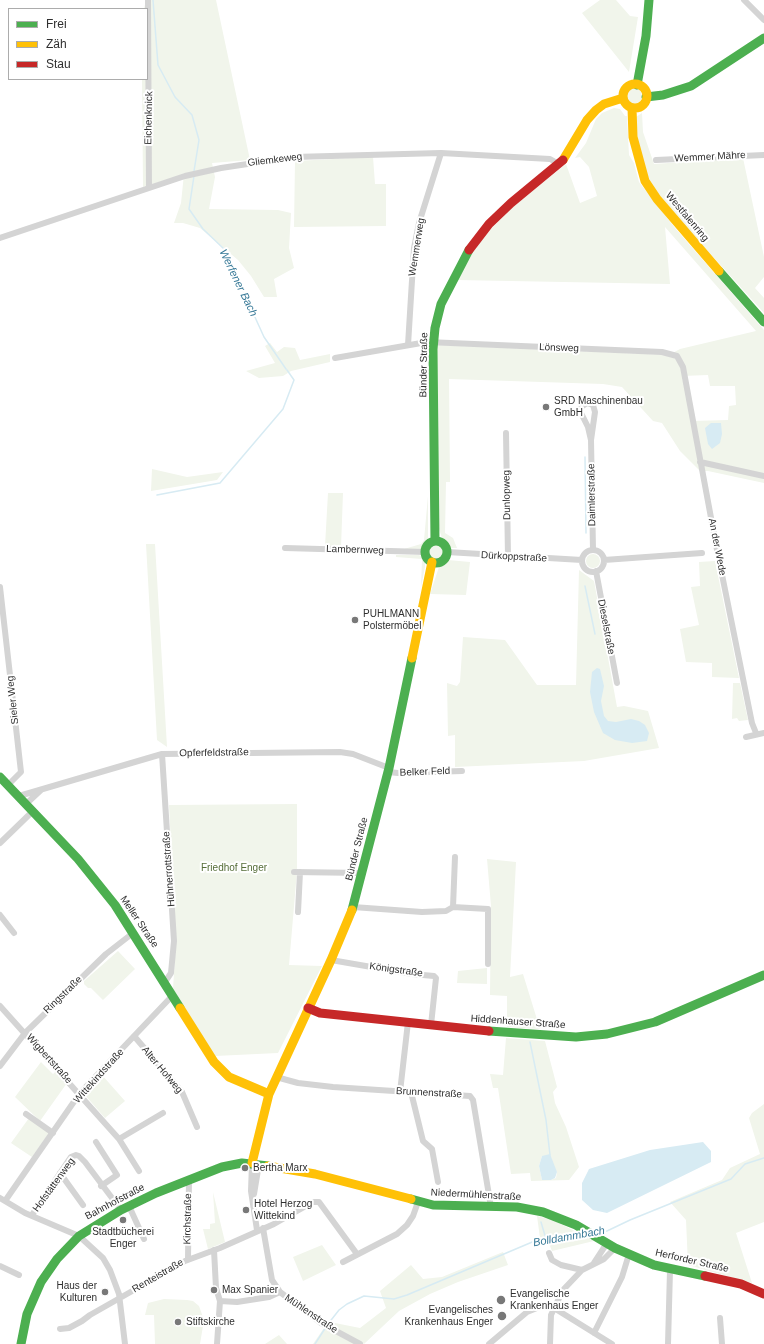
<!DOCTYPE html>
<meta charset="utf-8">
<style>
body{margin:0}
#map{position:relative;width:764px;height:1344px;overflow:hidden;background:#fff;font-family:Helvetica,sans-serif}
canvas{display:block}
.legend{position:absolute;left:8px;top:8px;width:140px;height:72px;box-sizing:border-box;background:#fff;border:1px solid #acacac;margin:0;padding:5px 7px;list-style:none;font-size:12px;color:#2f2f2f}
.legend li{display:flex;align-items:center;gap:8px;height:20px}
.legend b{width:20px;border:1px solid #acacac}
</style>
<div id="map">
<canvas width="764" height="1344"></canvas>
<ul class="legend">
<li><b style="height:5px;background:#4caf50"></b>Frei</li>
<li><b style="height:5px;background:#ffc107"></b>Zäh</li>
<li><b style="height:5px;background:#c62828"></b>Stau</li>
</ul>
</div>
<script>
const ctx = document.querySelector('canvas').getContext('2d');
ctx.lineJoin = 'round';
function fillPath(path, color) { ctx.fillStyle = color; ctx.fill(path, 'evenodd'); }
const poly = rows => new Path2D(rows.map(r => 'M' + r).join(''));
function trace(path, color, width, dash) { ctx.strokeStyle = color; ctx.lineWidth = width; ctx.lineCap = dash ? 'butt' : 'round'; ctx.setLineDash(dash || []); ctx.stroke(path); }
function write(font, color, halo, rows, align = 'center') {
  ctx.font = font + ' Helvetica,sans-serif'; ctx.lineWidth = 4; ctx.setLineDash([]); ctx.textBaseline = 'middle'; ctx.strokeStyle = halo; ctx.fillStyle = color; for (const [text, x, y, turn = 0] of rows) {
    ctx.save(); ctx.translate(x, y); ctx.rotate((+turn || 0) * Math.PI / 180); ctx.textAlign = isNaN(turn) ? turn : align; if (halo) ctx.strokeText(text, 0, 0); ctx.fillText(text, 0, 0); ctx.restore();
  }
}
const green = poly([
 [146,0,216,0,250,160,212,163,215,177,209,209,278,210,291,213,289,248,294,268,274,279,277,297,264,297,251,276,238,260,200,228,183,223,174,223,181,203,184,174,143,187,142,79,147,79,147,9,144,9],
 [600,0,616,0,630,16,638,17,629,72,582,13],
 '626 96a8 8 0 1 1 16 0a8 8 0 1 1-16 0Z',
 [614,108,620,109,625,116,627,116,629,155,634,163,639,182,675,228,764,330,764,483,708,471,700,471,680,451,662,423,653,421,622,387,603,384,449,379,450,482,446,482,445,533,453,538,457,548,451,548,442,538,439,529,435,355,438,345,669,355,680,349,756,331,665,227,670,284,457,280,474,249,493,227,513,207,566,164,580,203,597,196,589,167,580,157,575,158,586,143,596,119,602,113],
 [708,375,710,386,735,386,736,405,729,406,728,420,691,421,682,376],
 [642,113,643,132,654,164,743,158,764,257,764,277,755,288,764,298,764,313,677,217,658,193,648,177,636,142,636,117],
 [373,157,375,184,386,184,386,226,294,227,295,161],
 [270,343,277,352,284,347,295,348,300,360,330,354,330,362,291,371,283,376,259,378,246,371,275,363,265,346],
 [152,469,187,477,223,472,217,480,151,491],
 [328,493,343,493,341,547,325,546],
 [428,496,428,538,421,549,404,549,421,544,424,540],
 [146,544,155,544,167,747,157,740],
 '429 552a7 7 0 1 1 14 0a7 7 0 1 1-14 0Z',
 '586 561a7 7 0 1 1 14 0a7 7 0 1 1-14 0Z',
 [396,555,419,555,422,557,425,562,425,567,421,587,422,559,396,557],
 [448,560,470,562,466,595,430,594,439,567],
 [715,561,739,678,712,677,712,663,686,662,680,629,699,625,691,587,700,586,699,562],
 [579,570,594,581,617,707,624,706,648,711,659,748,584,761,455,767,455,735,448,736,447,683,457,686,460,682,463,637,505,640,537,685,576,685],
 [733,683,740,683,748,720,739,721,737,718,732,719],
 [297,804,297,871,289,965,322,966,278,1053,215,1056,173,989,176,943,169,805],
 [487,859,516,862,510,977,523,974,540,1029,507,1027,507,996,490,995,491,906],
 [118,951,135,969,103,1000,91,988,88,988,84,984,84,981],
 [487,968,487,984,457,983,458,971],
 [506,1038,545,1041,557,1087,553,1092,555,1103,566,1127,579,1167,569,1180,531,1181,530,1173,511,1174,498,1088,493,1088,490,1074,503,1075],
 [542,1156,557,1172,556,1178,551,1180,542,1180,539,1166],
 [41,1062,53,1074,56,1071,67,1083,40,1121,15,1097],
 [102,1075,125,1101,105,1118,84,1094],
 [764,1104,764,1222,736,1233,752,1283,688,1265,686,1220,670,1202,722,1180,730,1168,760,1154,749,1118,752,1113],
 [29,1118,49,1133,32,1157,11,1143],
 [213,1192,225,1242,208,1249,203,1229,210,1229,210,1224,215,1223],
 [537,1216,553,1220,594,1241,552,1251,548,1241,540,1238],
 [322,1245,336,1265,303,1281,293,1257],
 [503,1252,508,1265,458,1282,430,1294,399,1311,364,1344,329,1326,335,1323,360,1328,386,1308,380,1291,411,1265,423,1279,442,1277],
 [164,1299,187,1300,193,1301,199,1306,204,1320,200,1344,155,1344,154,1315,145,1315,148,1303],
 [324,1328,355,1344,313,1344],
 [279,1335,287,1344,265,1344]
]);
const water = poly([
 [711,423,721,423,722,434,720,443,712,449,708,444,705,428],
 [597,668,600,669,604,686,601,701,604,716,608,721,616,722,631,719,639,721,645,725,649,733,647,741,632,743,615,740,603,733,594,712,590,692,592,672],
 [703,1142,711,1151,711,1162,607,1213,593,1210,582,1200,582,1183,589,1169,650,1150],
 [550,1154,557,1172,555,1178,551,1180,542,1180,539,1166,542,1156]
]);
const stream = poly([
 [153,0,158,65,175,97,192,115,199,140,194,171],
 [194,176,189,209,203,229,224,249,264,337,286,369],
 [585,457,586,533],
 [157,495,220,483,283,409,294,380,287,370],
 [585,586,595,634],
 [530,1042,546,1120,550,1155],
 [541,1222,546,1239],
 [596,1233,607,1231,630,1220,731,1179,745,1164,764,1158],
 [328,1324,339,1310,347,1304,364,1296,394,1299,407,1295,537,1240,584,1234],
 [315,1344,326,1327]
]);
const street = poly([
 [148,0,149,188],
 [744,0,764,20],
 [656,160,764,155],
 [0,238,185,176,221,168,294,157,441,153,550,159,559,164],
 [408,345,414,248,419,223,441,153],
 [335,358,427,342,662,352,677,356,683,367,717,550,752,723,756,733],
 [506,433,508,557],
 [591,440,588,427,580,411,581,407,587,403,593,405,595,412,591,440,593,550],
 [700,462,764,476],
 [285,548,425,552],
 '582 561a11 11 0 1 1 22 0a11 11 0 1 1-22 0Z',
 [447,552,582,560],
 [604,560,702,553],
 [596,571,617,683],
 [0,587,21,772,8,785],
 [746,737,764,733],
 [162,754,174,941,171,973,165,982],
 [388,772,398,773,462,771],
 [19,796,162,754,340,752,353,754,389,768],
 [26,804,41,790],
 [0,843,33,811],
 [294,872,363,873],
 [353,907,422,912,446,911,453,907,455,857],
 [453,907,488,909,488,964],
 [298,912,300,872],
 [0,915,14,933],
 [331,960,412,974,434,976,436,978,431,1025],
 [0,1006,119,1139,139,1171],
 [134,1036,182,1092,197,1127],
 [0,1066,25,1033,106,954,133,933],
 [276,1077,298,1083,333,1087,470,1096,473,1100,491,1207],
 [400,1092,408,1022],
 [411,1092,423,1141,432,1149,438,1182],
 [26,1114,53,1133],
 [119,1139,163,1113],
 [96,1142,117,1175,101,1186],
 [252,1163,251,1191,257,1230],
 [60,1173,83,1205],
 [254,1194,259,1164],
 [0,1198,25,1213,79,1236,103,1258,110,1270,119,1294,125,1344],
 [5,1201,80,1093,173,995],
 [129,1206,144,1239],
 [32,1215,71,1157,76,1155,79,1156,85,1162,121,1210],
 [263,1228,272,1280,280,1292,321,1323,360,1344],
 [214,1250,216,1288,220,1301,217,1344],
 [549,1253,552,1260,561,1265,582,1270],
 [188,1259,189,1179],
 [343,1262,397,1234,407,1225,413,1216,418,1202],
 [594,1263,607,1243],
 [0,1266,19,1275],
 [220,1301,237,1302,269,1297,280,1292],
 [720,1318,722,1344],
 [60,1329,69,1328,82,1321,90,1315,185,1261,220,1248,274,1224,313,1202,319,1202,357,1254],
 [594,1333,622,1277,629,1254],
 [489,1344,527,1312,542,1306,554,1308,612,1344],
 [550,1344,551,1315,563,1290,582,1270,604,1259,615,1248],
 [668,1344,670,1270]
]);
const fast = poly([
 [637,85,646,36,649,0],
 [646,97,663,95,691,86,764,38],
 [719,271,764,322],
 [435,541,433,349,435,328,441,304,469,250],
 '425 552a11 11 0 1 1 22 0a11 11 0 1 1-22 0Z',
 [0,777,78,859,115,905,180,1008],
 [352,910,389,768,412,658],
 [489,1031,576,1037,607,1034,655,1022,764,975],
 [411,1199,433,1205,517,1207,543,1212,576,1225,615,1248,654,1265,705,1276],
 [21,1344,27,1314,41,1282,57,1259,79,1236,121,1210,156,1193,222,1167,242,1163,268,1166]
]);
const slow = poly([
 '623 96a12 12 0 1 1 24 0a12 12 0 1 1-24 0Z',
 [632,108,633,137,645,181,657,199,719,271],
 [563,160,587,120,596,110,604,104,623,98],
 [412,658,432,562],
 [180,1008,214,1062,229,1077,269,1094],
 [252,1163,269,1094,331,960,352,910],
 [268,1166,315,1174,411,1199]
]);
const jam = poly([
 [469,250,489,224,511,203,563,160],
 [308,1008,320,1013,489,1031],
 [705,1276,741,1284,764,1294]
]);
const markers = [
 [546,407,4,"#787878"],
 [355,620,4,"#787878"],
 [245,1168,4,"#787878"],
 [246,1210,4,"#787878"],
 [123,1220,4,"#787878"],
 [214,1290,4,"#787878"],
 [105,1292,4,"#787878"],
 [501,1300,5,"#787878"],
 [502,1316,5,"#787878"],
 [178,1322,4,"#787878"]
];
const streetNames = [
 ["Eichenknick",149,118,-89],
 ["Wemmer Mähre",710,157,-3],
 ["Gliemkeweg",275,160,-7],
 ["Westfalenring",687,217,50],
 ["Wemmerweg",417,247,-81],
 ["Lönsweg",559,348,2],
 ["Bünder Straße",424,365,-89],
 ["Dunlopweg",507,495,-91],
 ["Daimlerstraße",592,495,-91],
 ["An der Wede",717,547,79],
 ["Lambernweg",355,550,2],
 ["Dürkoppstraße",514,557,3],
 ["Dieselstraße",606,627,79],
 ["Sieler Weg",13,700,-96],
 ["Opferfeldstraße",214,753,-1],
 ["Belker Feld",425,772,-2],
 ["Bünder Straße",357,849,-76],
 ["Hühnerrottstraße",169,869,-94],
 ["Meller Straße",139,922,56],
 ["Königstraße",396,970,8],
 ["Ringstraße",63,995,-44],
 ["Hiddenhauser Straße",518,1022,4],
 ["Wigbertstraße",49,1059,48],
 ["Alter Hofweg",162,1070,50],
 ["Wittekindstraße",99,1076,-48],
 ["Brunnenstraße",429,1093,3],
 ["Hofstättenweg",54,1185,-54],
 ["Niedermühlenstraße",476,1195,3],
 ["Bahnhofstraße",115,1202,-28],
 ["Kirchstraße",188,1219,-89],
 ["Herforder Straße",692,1261,13],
 ["Renteistraße",158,1276,-30],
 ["Mühlenstraße",311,1314,34]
];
const poiNames = [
 ["SRD Maschinenbau",554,401],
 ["GmbH",554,413],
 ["PUHLMANN",363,614],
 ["Polstermöbel",363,626],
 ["Bertha Marx",253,1168],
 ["Hotel Herzog",254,1204],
 ["Wittekind",254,1216],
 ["Stadtbücherei",123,1232,"center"],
 ["Enger",123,1244,"center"],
 ["Haus der",97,1286,"right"],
 ["Kulturen",97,1298,"right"],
 ["Max Spanier",222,1290],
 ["Evangelische",510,1294],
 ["Krankenhaus Enger",510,1306],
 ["Evangelisches",493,1310,"right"],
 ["Krankenhaus Enger",493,1322,"right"],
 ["Stiftskirche",186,1322]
];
const parkNames = [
 ["Friedhof Enger",234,868]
];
const waterNames = [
 ["Werfener Bach",238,283,64],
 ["Bolldammbach",569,1237,-10]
];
fillPath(green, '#f1f5eb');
fillPath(water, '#d7ebf3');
trace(stream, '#d7ebf3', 1.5);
trace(street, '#d4d4d4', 6);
trace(fast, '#4caf50', 9);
trace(slow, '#ffc107', 9);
trace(jam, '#c62828', 9);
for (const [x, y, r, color] of markers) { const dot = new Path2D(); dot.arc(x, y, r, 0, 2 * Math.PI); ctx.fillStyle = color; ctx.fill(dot); trace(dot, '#fff', 1.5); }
write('10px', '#2f2f2f', '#fff', streetNames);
write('10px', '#2f2f2f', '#fff', poiNames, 'left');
write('10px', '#566e39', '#fff', parkNames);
write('italic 11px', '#377997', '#fff', waterNames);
</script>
